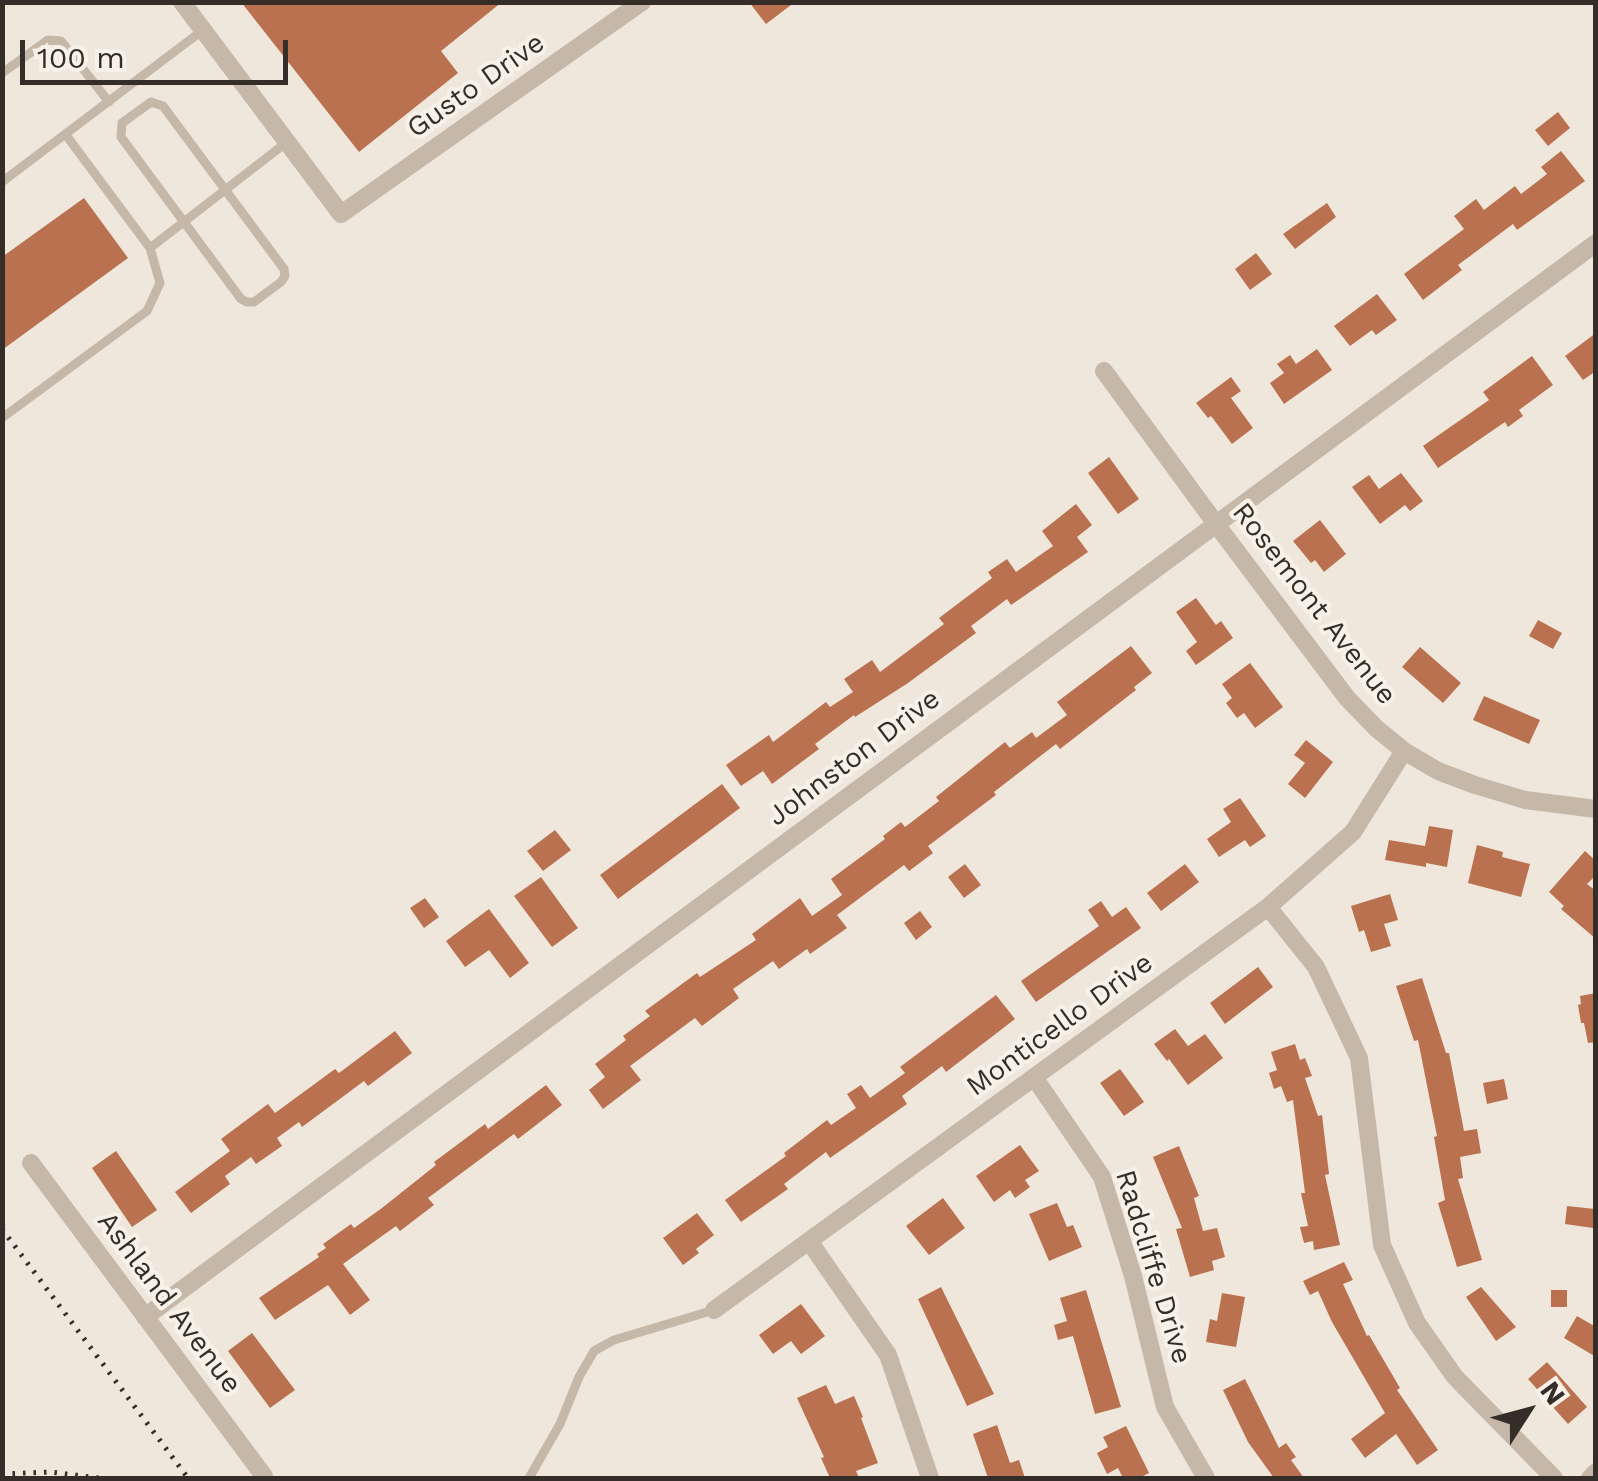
<!DOCTYPE html>
<style>
body{margin:0}
#map{position:relative;width:1598px;height:1481px;overflow:hidden;background:#efe7dc;font-family:"Work Sans",sans-serif}
canvas{display:block}
.frame{position:absolute;inset:0;border:5px solid #342d28;pointer-events:none}
.north{position:absolute;left:1478px;top:1361px;width:100px;height:100px;-webkit-text-stroke:8px #f7f1e7;paint-order:stroke;rotate:54deg;font-size:28px;font-weight:700;line-height:40px;text-align:center;color:#342d28}
.north::after{content:'';display:block;margin:auto;width:35px;height:45px;background:#342d28;clip-path:polygon(50% 0,100% 100%,50% 72%,0 100%)}
.scale{position:absolute;left:20px;top:40px;width:268px;height:45px;box-sizing:border-box;border:5px solid #342d28;border-top:0;padding-left:12px;font-size:30px;line-height:35px;white-space:nowrap;color:#342d28;-webkit-text-stroke:8px #f7f1e7;paint-order:stroke}
</style>
<div id="map">
<canvas width="1598" height="1481"></canvas>
<div class="frame"></div>
<div class="north">N</div>
<div class="scale">100 m</div>
</div>
<script>
const ctx = document.querySelector('canvas').getContext('2d');
ctx.lineJoin = 'round';
function fillPath(path, color) { ctx.fillStyle = color; ctx.fill(path, 'evenodd'); }
const poly = rows => new Path2D(rows.map(r => 'M' + r).join(''));
function trace(path, color, width, dash) { ctx.strokeStyle = color; ctx.lineWidth = width; ctx.lineCap = dash ? 'butt' : 'round'; ctx.setLineDash(dash || []); ctx.stroke(path); }
function write(font, color, halo, rows, align = 'center') {
  ctx.font = font + ' "Work Sans",sans-serif'; ctx.lineWidth = 8; ctx.setLineDash([]); ctx.textBaseline = 'middle'; ctx.strokeStyle = halo; ctx.fillStyle = color; for (const [text, x, y, turn = 0] of rows) {
    ctx.save(); ctx.translate(x, y); ctx.rotate((+turn || 0) * Math.PI / 180); ctx.textAlign = isNaN(turn) ? turn : align; if (halo) ctx.strokeText(text, 0, 0); ctx.fillText(text, 0, 0); ctx.restore();
  }
}
const building = poly([
 [241,2,502,2,441,51,458,73,359,152],
 [749,2,795,2,766,24],
 [1558,112,1570,128,1548,146,1535,130],
 [1561,151,1585,181,1517,230,1513,224,1458,265,1462,270,1423,300,1404,274,1464,229,1454,216,1476,199,1484,210,1515,186,1521,194,1547,174,1541,167],
 [84,198,128,258,2,350,2,257],
 [1327,203,1336,217,1295,249,1283,234],
 [1256,253,1272,274,1250,290,1235,269],
 [1377,294,1397,320,1376,335,1372,330,1350,346,1334,326],
 [1596,333,1596,371,1583,380,1565,356],
 [1317,349,1332,370,1284,404,1270,383,1284,373,1277,364,1290,355,1296,364],
 [1532,356,1553,385,1519,410,1523,416,1508,427,1505,422,1438,468,1423,446,1489,400,1483,392],
 [1231,377,1241,391,1231,398,1253,428,1232,444,1211,416,1208,418,1196,403],
 [1109,457,1139,499,1118,514,1088,473],
 [1401,473,1423,501,1410,511,1405,505,1380,524,1352,487,1369,475,1379,489],
 [1076,504,1092,525,1077,537,1088,552,1011,605,1007,599,971,626,976,633,908,683,855,717,854,715,815,744,819,749,772,784,763,771,741,786,726,765,769,735,773,742,826,702,830,707,853,692,844,679,872,660,880,672,944,624,939,618,992,578,988,572,1007,559,1016,572,1053,546,1042,531],
 [1320,520,1346,554,1324,572,1315,560,1311,563,1293,541],
 [1196,598,1216,625,1221,621,1233,638,1196,665,1186,651,1197,642,1176,612],
 [1538,620,1562,633,1553,649,1529,636],
 [1131,646,1152,673,1134,687,1136,690,1060,749,1056,744,994,792,996,795,928,846,933,853,909,871,904,865,837,915,847,928,810,954,807,949,779,969,773,961,733,989,739,998,702,1026,695,1018,630,1066,641,1080,603,1109,589,1090,605,1077,595,1064,626,1040,623,1036,650,1016,645,1011,697,973,700,977,756,940,752,934,800,898,812,916,842,895,831,879,885,839,883,836,901,822,905,827,939,801,936,797,1005,742,1010,748,1032,732,1036,738,1067,715,1057,702],
 [1420,647,1461,683,1443,703,1402,667],
 [1250,663,1283,707,1255,728,1244,713,1237,718,1226,703,1232,698,1222,684],
 [1484,696,1540,720,1529,744,1473,720],
 [1306,740,1333,762,1305,798,1288,784,1305,763,1294,755],
 [722,784,740,808,618,899,600,875],
 [1240,798,1266,836,1250,847,1245,840,1219,857,1207,839,1231,822,1223,809],
 [1429,826,1453,830,1447,867,1426,863,1426,867,1385,860,1389,840,1425,846],
 [555,830,571,850,543,871,527,851],
 [1477,845,1503,852,1502,857,1530,864,1521,897,1468,883],
 [1585,851,1596,861,1596,875,1587,884,1596,891,1596,939,1561,909,1564,906,1549,892],
 [965,864,981,885,964,898,948,877],
 [1185,864,1199,882,1161,911,1147,893],
 [541,877,578,928,552,947,514,896],
 [1390,894,1398,920,1384,924,1391,946,1371,952,1364,930,1359,932,1351,906],
 [425,898,439,917,424,928,410,908],
 [1101,901,1112,917,1126,907,1141,928,1036,1002,1021,981,1099,926,1088,910],
 [489,909,529,963,510,978,489,950,465,967,446,941],
 [920,911,932,927,916,940,904,923],
 [1258,967,1273,987,1225,1024,1210,1003],
 [1422,978,1446,1053,1449,1053,1464,1131,1477,1129,1481,1153,1460,1157,1463,1178,1458,1179,1482,1260,1457,1267,1438,1203,1445,1200,1434,1137,1437,1136,1418,1040,1414,1041,1396,986],
 [1596,993,1596,1042,1588,1043,1584,1023,1581,1023,1578,1005,1581,1004,1580,996],
 [996,995,1015,1019,946,1072,942,1066,902,1096,907,1104,830,1158,826,1152,784,1184,788,1189,741,1222,725,1200,786,1156,784,1153,827,1120,831,1125,856,1108,847,1094,861,1085,870,1098,905,1073,900,1067],
 [1175,1029,1188,1046,1205,1034,1223,1058,1188,1085,1169,1059,1167,1061,1154,1044],
 [395,1031,412,1053,368,1086,364,1081,302,1127,299,1122,277,1138,282,1146,256,1164,251,1157,225,1176,230,1184,191,1213,175,1192,230,1151,221,1139,268,1104,275,1113,335,1069,339,1073],
 [1295,1044,1300,1060,1305,1058,1312,1076,1305,1078,1318,1116,1322,1115,1329,1174,1325,1175,1340,1245,1314,1250,1313,1241,1304,1243,1300,1227,1308,1226,1301,1193,1305,1193,1293,1100,1287,1102,1281,1086,1274,1089,1269,1073,1277,1070,1271,1052],
 [1120,1069,1144,1102,1124,1116,1100,1083],
 [1504,1079,1508,1099,1487,1104,1483,1083],
 [546,1085,562,1105,518,1139,514,1134,428,1198,434,1205,400,1231,396,1226,343,1264,370,1300,350,1315,328,1285,275,1320,259,1298,319,1257,317,1254,326,1248,323,1244,351,1224,354,1228,382,1208,436,1165,434,1162,485,1124,488,1129],
 [1020,1145,1039,1171,1025,1180,1030,1187,1015,1198,1010,1190,994,1202,976,1176],
 [1179,1146,1199,1196,1194,1198,1203,1231,1217,1228,1225,1257,1212,1261,1214,1270,1190,1277,1176,1229,1182,1228,1153,1157],
 [116,1151,157,1210,132,1227,92,1168],
 [943,1198,965,1228,929,1255,906,1226],
 [1057,1203,1067,1227,1073,1225,1082,1247,1049,1261,1029,1214],
 [1567,1206,1595,1209,1593,1228,1565,1224],
 [697,1213,714,1235,696,1249,699,1253,683,1265,663,1238],
 [1344,1262,1353,1280,1343,1284,1367,1336,1369,1335,1400,1388,1397,1390,1438,1450,1417,1465,1396,1434,1365,1458,1351,1439,1385,1413,1332,1322,1318,1291,1310,1295,1303,1281],
 [941,1287,994,1394,967,1406,918,1299],
 [1481,1287,1516,1327,1496,1341,1466,1297],
 [1086,1290,1121,1407,1095,1414,1073,1336,1058,1340,1054,1325,1067,1321,1060,1298],
 [1551,1290,1567,1290,1567,1307,1551,1307],
 [1222,1293,1245,1297,1236,1347,1206,1342,1210,1319,1217,1321],
 [801,1304,825,1336,801,1354,791,1341,773,1354,759,1335],
 [1577,1316,1596,1327,1596,1357,1564,1338],
 [252,1333,295,1390,270,1408,228,1351],
 [1547,1362,1587,1407,1568,1424,1528,1379],
 [1245,1379,1279,1448,1286,1443,1296,1457,1291,1460,1304,1478,1274,1478,1248,1442,1223,1390],
 [826,1385,835,1404,854,1396,863,1417,861,1418,878,1463,856,1471,859,1478,830,1478,821,1458,824,1457,797,1398],
 [997,1425,1010,1463,1019,1460,1025,1478,988,1478,973,1434],
 [1126,1426,1149,1473,1139,1478,1123,1478,1118,1468,1107,1474,1097,1453,1108,1447,1103,1437]
]);
const service = poly([
 [2,73,48,40,61,41,109,102],
 [151,102,163,106,284,269,285,276,281,282,254,302,247,302,241,299,121,137,122,123,151,102],
 [2,182,203,30],
 [150,248,287,142],
 [2,418,147,311,160,283,150,248,66,135],
 [529,1478,560,1424,579,1377,594,1351,614,1340,714,1310]
]);
const minor = poly([
 [182,2,341,214,642,2],
 [1104,371,1216,524,1347,698,1376,728,1404,751,1438,771,1475,785,1525,800,1596,809],
 [1268,907,1316,967,1359,1058,1382,1245,1417,1323,1455,1377,1554,1478],
 [1034,1077,1102,1177,1133,1276,1165,1407,1206,1478],
 [31,1163,264,1476],
 [809,1241,888,1355,930,1478],
 [714,1310,1268,907,1353,832,1404,751],
 [145,1317,1596,243],
 [1590,1478,1596,1472]
]);
const rail = poly([
 [2,1229,188,1478],
 [2,1474,50,1472,99,1478]
]);
const streetNames = [
 ["Gusto Drive",476,86,-35],
 ["Rosemont Avenue",1314,604,52],
 ["Johnston Drive",854,758,-37],
 ["Monticello Drive",1060,1025,-36],
 ["Radcliffe Drive",1153,1267,73],
 ["Ashland Avenue",169,1303,53]
];
fillPath(building, '#ba714f');
trace(service, '#c6b8a9', 9);
trace(minor, '#c6b8a9', 18);
trace(rail, '#342d28', 5, [2.5, 8]);
write('28px', '#342d28', '#f7f1e7', streetNames);
</script>
